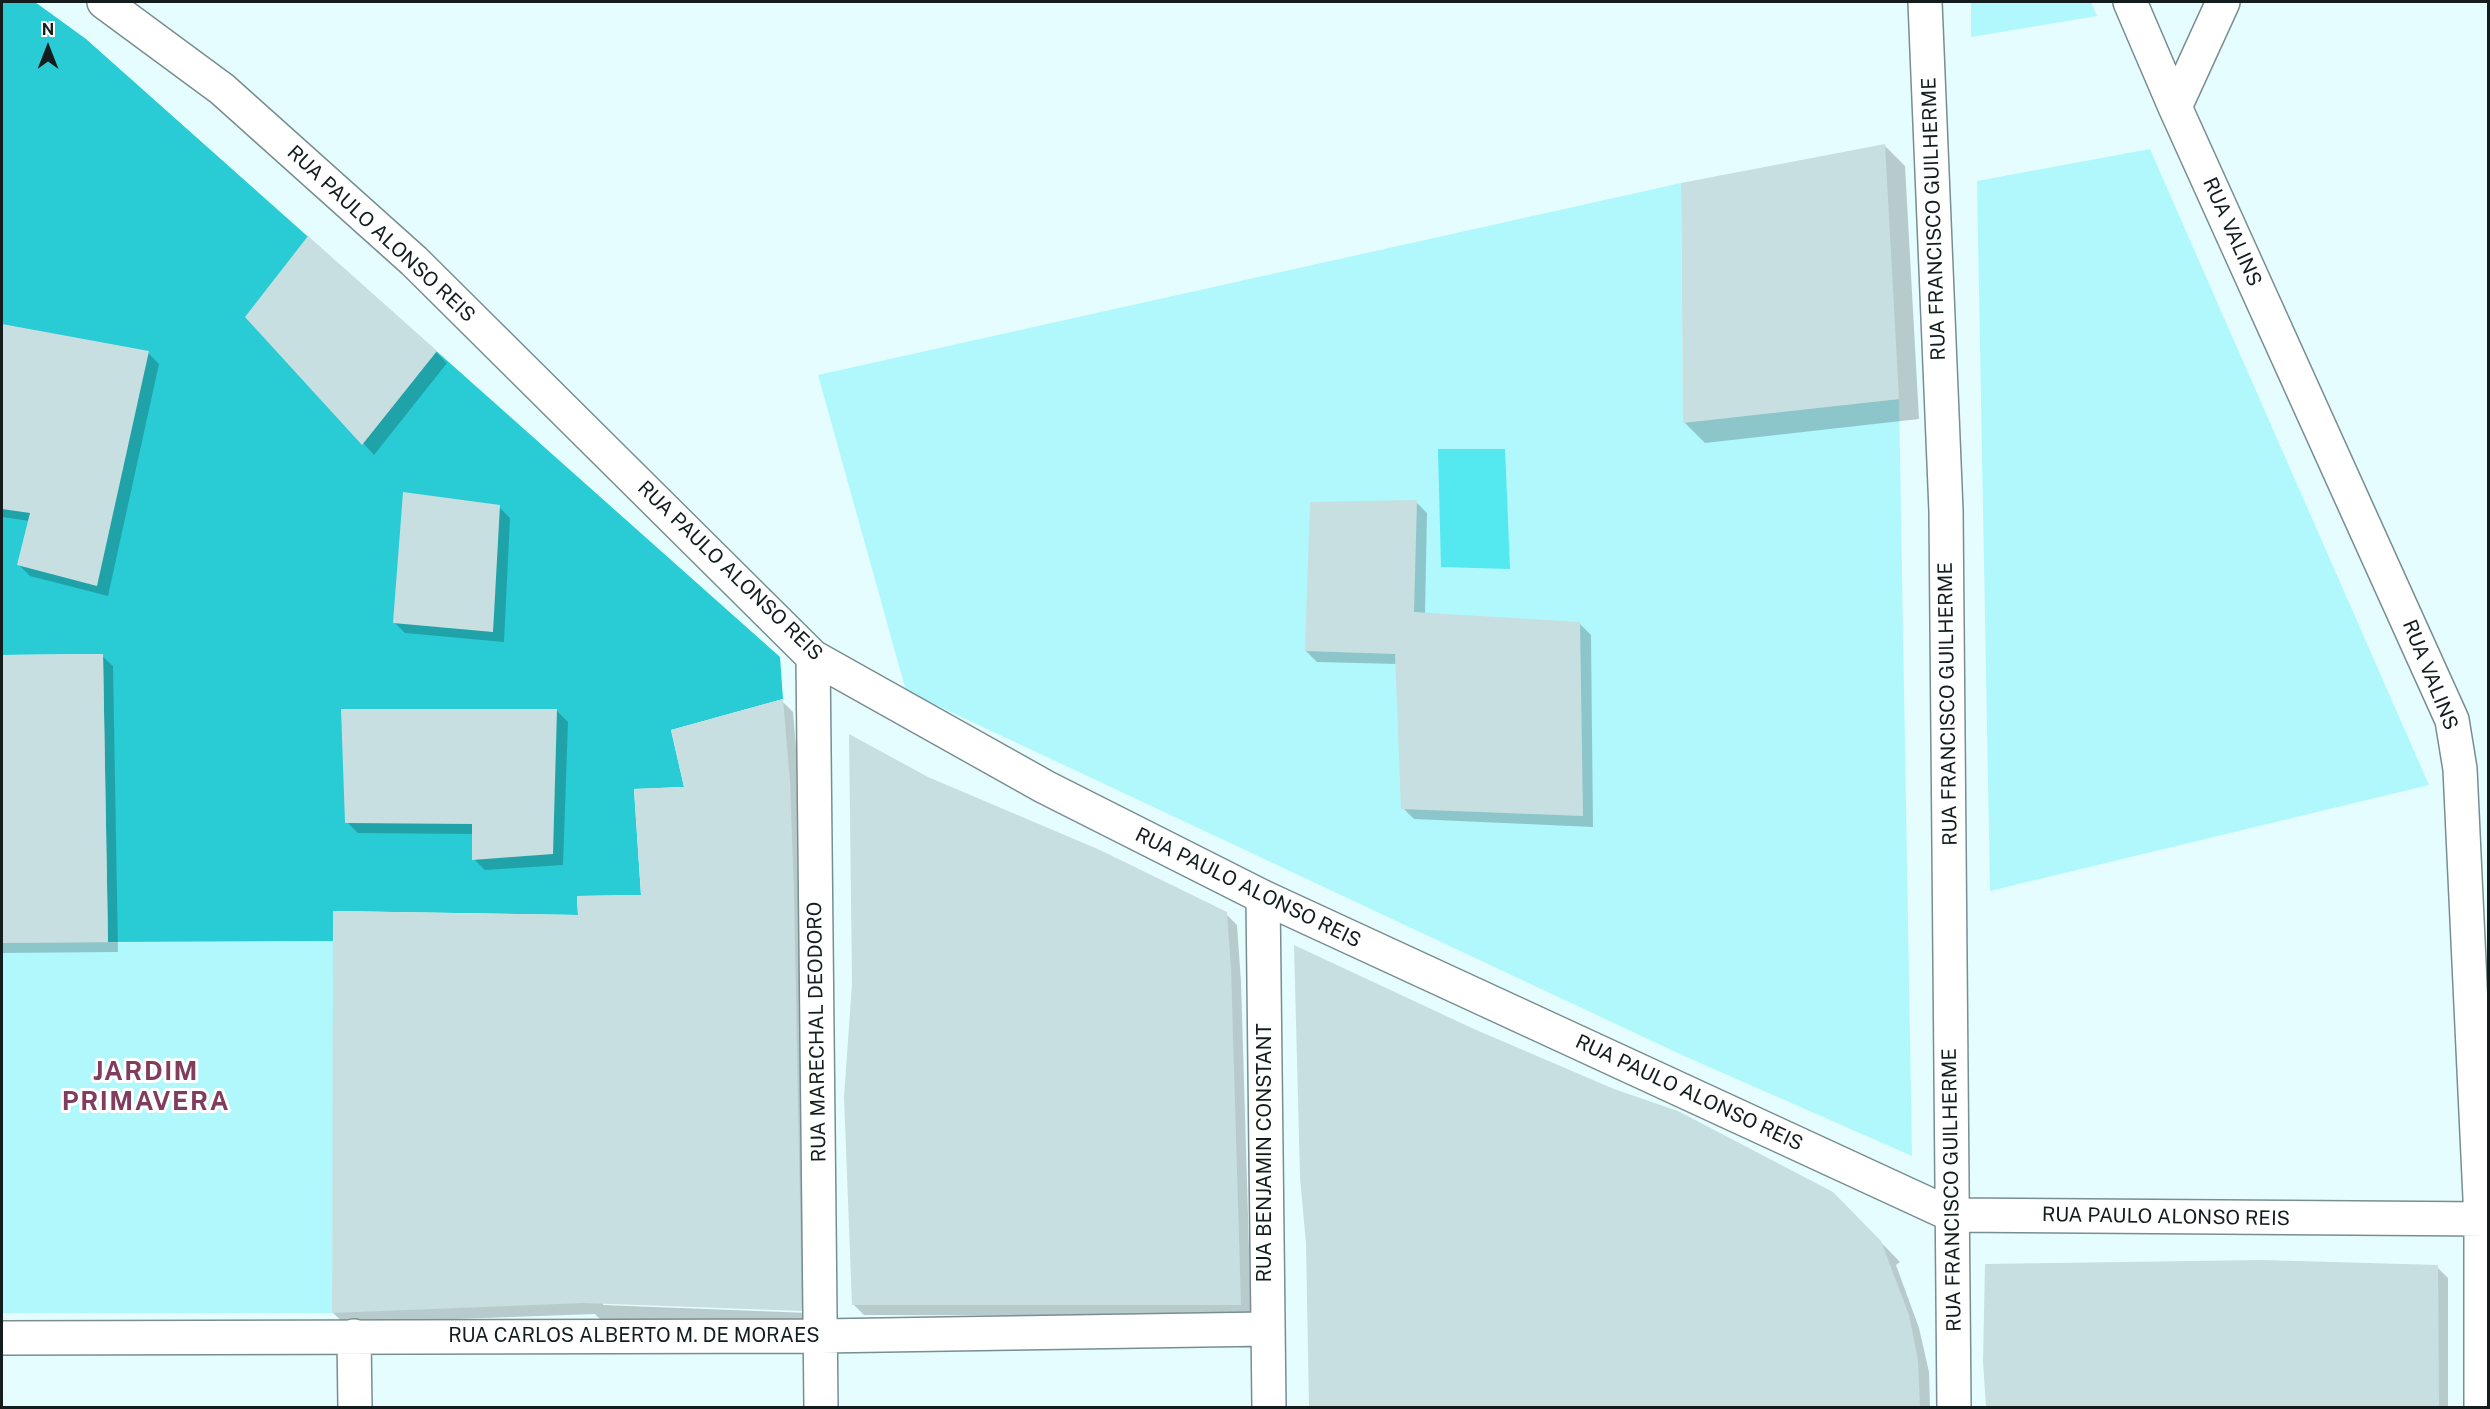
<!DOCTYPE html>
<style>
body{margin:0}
#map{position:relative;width:2490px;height:1409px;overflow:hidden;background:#e5fdff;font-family:"Public Sans",sans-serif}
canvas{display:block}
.frame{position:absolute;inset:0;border:3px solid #141d1e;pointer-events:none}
.north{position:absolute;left:18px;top:18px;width:60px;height:60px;-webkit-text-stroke:4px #fff;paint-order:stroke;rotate:0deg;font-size:16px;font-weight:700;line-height:24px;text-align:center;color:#141d1e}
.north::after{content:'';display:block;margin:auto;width:21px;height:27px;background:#141d1e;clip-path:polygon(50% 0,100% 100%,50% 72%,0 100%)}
</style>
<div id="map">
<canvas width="2490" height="1409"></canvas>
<div class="frame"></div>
<div class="north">N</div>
</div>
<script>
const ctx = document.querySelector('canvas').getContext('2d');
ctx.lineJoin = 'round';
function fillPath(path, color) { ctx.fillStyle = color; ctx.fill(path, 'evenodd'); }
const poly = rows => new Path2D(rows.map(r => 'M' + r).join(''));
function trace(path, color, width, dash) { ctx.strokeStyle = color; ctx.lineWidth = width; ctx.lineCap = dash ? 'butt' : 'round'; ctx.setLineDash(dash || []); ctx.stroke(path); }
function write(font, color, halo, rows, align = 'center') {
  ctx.font = font + ' "Public Sans",sans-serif'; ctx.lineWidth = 6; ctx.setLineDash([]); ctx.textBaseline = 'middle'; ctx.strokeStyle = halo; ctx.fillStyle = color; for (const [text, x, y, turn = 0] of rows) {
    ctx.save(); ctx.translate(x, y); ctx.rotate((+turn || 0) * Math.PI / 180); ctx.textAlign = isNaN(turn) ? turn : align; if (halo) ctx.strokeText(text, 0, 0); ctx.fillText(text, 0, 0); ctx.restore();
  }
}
const green = poly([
 [1971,2,2091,2,2097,16,1971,37],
 [2150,149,2429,785,1990,891,1977,181],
 [1681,183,1683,422,1899,399,1912,1156,1684,1056,906,691,818,375],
 [334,941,332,1313,2,1313,2,943]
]);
const forest = poly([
 [2,2,35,2,86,39,780,657,783,699,671,730,684,787,634,789,641,895,577,896,578,915,333,911,334,941,108,942,103,654,2,655]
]);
const water = poly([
 [1438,449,1505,449,1510,569,1441,567]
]);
const shadow = poly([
 [1884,145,1905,166,1919,419,1705,443,1684,422],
 [247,317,436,352,447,363,374,455],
 [2,325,148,353,159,364,108,596,30,576,19,565,30,521,2,517],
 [1416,502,1427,513,1425,614,1580,624,1591,635,1593,827,1414,819,1403,808,1397,664,1317,662,1306,651],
 [499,507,510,518,504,642,405,633,394,622],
 [2,656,102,656,113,666,118,952,2,953],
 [782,701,793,712,800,794,822,1331,605,1324,595,1314,344,1323,333,1313,579,917,642,897,686,788],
 [603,1302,809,1310,809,1313,603,1305],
 [557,711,568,722,563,865,485,870,474,859,474,834,358,833,347,822],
 [928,778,1226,914,1237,925,1241,982,1251,1316,864,1315,853,1304],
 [1473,1030,1833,1193,1900,1262,1896,1265,1919,1328,1929,1372,1930,1408,1311,1408,1307,1244],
 [2437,1267,2448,1278,2448,1408,1987,1408,1985,1362]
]);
const building = poly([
 [1885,144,1899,399,1683,423,1681,183],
 [308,236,437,351,362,445,245,317],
 [2,324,149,351,97,586,17,565,30,513,2,509],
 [403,492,500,505,493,632,393,623],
 [1417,500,1414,612,1580,622,1583,816,1401,809,1395,654,1305,651,1310,502],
 [103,654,108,942,2,943,2,655],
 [783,699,790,782,794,893,802,1311,583,1303,332,1313,333,911,578,915,577,896,641,895,634,789,684,787,671,730],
 [341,709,557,709,553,854,472,860,472,824,345,823],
 [849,734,928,777,1100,850,1227,912,1231,969,1241,1305,852,1305,844,1097,852,984],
 [1294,945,1474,1029,1614,1089,1678,1111,1833,1192,1881,1241,1909,1315,1918,1360,1920,1407,1309,1407,1306,1244,1300,1177],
 [2262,1260,2438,1265,2439,1407,1986,1407,1983,1362,1985,1264]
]);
const street = poly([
 [104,2,222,89,414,261,813,657,1045,787,1263,897,1952,1215,2488,1219],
 [1925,2,1946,511,1954,1408],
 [2130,2,2175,107,2452,720,2460,769,2481,1220,2481,1408],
 [2175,107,2223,2],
 [813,657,821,1408],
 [1263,897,1269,1408],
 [354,1336,355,1408],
 [2,1338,821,1336,1266,1329]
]);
const streetNames = [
 ["RUA FRANCISCO GUILHERME",1934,219,-92],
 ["RUA VALINS",2232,232,66],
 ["RUA PAULO ALONSO REIS",381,234,43],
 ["RUA PAULO ALONSO REIS",730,571,44],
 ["RUA VALINS",2430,675,68],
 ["RUA FRANCISCO GUILHERME",1948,704,-91],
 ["RUA PAULO ALONSO REIS",1248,888,26],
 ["RUA MARECHAL DEODORO",817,1032,-91],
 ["RUA PAULO ALONSO REIS",1689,1093,25],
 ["RUA BENJAMIN CONSTANT",1265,1153,-90],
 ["RUA FRANCISCO GUILHERME",1952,1190,-91],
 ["RUA PAULO ALONSO REIS",2166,1217,1],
 ["RUA CARLOS ALBERTO M. DE MORAES",634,1336]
];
const districtNames = [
 ["JARDIM",146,1072],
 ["PRIMAVERA",146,1102]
];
fillPath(green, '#b1f8fd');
fillPath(forest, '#29cbd4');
fillPath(water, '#54e8f1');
fillPath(shadow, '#0003');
fillPath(building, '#c7dfe0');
trace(street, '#788e8f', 36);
trace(street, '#fff', 33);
write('20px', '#141d1e', '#fff', streetNames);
ctx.letterSpacing = '1.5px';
write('bold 26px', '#803d5e', '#fff', districtNames);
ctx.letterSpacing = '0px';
</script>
